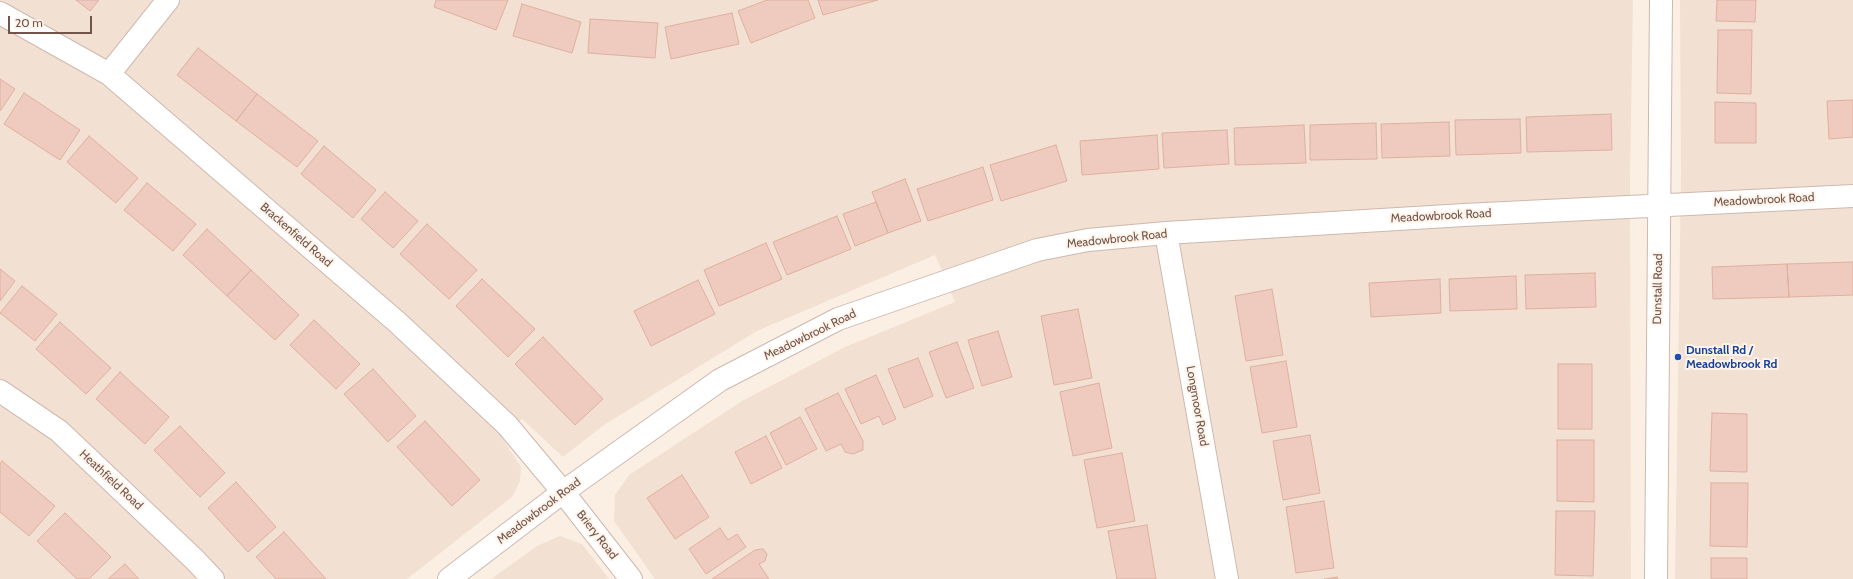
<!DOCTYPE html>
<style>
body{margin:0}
#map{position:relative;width:1853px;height:579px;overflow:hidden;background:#fbefe4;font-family:Cabin,sans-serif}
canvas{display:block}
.scale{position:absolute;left:8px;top:16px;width:84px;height:18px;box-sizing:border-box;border:2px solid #72544b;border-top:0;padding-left:5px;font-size:12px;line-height:14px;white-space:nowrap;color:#72544b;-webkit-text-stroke:3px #fef4ea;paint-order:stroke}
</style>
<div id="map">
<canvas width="1853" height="579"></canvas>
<div class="scale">20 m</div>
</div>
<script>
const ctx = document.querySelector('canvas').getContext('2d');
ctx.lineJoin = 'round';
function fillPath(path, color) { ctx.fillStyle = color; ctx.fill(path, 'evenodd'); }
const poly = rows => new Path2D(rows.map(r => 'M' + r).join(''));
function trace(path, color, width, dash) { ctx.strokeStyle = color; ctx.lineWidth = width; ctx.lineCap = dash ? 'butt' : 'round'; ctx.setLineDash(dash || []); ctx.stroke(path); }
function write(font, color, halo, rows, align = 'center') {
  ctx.font = font + ' Cabin,sans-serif'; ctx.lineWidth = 4; ctx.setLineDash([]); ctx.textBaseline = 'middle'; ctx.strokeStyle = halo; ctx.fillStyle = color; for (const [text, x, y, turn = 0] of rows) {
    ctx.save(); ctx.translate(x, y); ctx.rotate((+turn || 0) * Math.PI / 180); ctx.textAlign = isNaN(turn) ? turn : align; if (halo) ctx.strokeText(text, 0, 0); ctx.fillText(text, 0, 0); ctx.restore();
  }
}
const residential = poly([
 [0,0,1633,0,1630,177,1631,579,655,579,614,521,615,495,629,475,742,401,845,347,955,302,935,255,757,331,604,425,563,457,522,419,502,438,521,467,520,481,512,497,407,579,0,579],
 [1680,0,1853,0,1853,579,1675,579,1681,174],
 [560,536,582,544,609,579,491,579,537,546]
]);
const building = poly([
 [76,0,99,0,90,11,76,0],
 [436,0,508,0,496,30,434,7,436,0],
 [767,0,808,0,815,18,751,43,738,11,767,0],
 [818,0,878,0,823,15,818,0],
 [1717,0,1756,0,1755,22,1716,21,1717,0],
 [522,4,581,22,572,53,513,36,522,4],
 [732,13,739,44,671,59,665,27,732,13],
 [590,19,658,23,655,58,588,53,590,19],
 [1718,30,1752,30,1751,94,1717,93,1718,30],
 [198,48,257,94,236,121,177,75,198,48],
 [0,79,15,89,0,111,0,79],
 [24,93,80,130,60,160,4,124,24,93],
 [257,94,318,141,297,167,236,121,257,94],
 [1853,100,1853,137,1829,139,1827,101,1853,100],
 [1715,102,1756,103,1756,143,1715,143,1715,102],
 [1611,114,1612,150,1527,152,1526,117,1611,114],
 [1520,119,1521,153,1456,155,1455,120,1520,119],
 [1449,122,1450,156,1382,158,1381,124,1449,122],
 [1376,123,1377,159,1310,160,1310,125,1376,123],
 [1304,125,1306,163,1235,165,1234,128,1304,125],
 [1227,130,1229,164,1164,168,1162,133,1227,130],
 [1157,135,1159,169,1082,175,1080,141,1157,135],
 [89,136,138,178,116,203,67,162,89,136],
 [1056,145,1067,181,1001,201,990,165,1056,145],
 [324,146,376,190,353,218,301,174,324,146],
 [983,167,993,200,928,221,917,189,983,167],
 [905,179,921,221,888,233,872,192,905,179],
 [147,183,196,224,173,251,124,210,147,183],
 [385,192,418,221,393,248,361,219,385,192],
 [876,202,888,233,855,246,843,214,876,202],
 [837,216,851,249,787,275,773,242,837,216],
 [427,224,477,270,449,299,400,254,427,224],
 [207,229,251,270,227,296,183,255,207,229],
 [766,243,782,279,719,306,704,270,766,243],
 [1853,262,1853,295,1789,297,1787,264,1853,262],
 [1787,264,1789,297,1713,299,1712,267,1787,264],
 [0,269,15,281,0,301,0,269],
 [251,270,299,315,275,340,227,296,251,270],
 [1595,273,1596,307,1526,309,1525,275,1595,273],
 [1516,276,1517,309,1450,311,1449,279,1516,276],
 [482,279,535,329,508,357,456,306,482,279],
 [1440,279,1441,313,1371,317,1369,283,1440,279],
 [698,280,715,314,651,346,634,311,698,280],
 [22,286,57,314,35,341,0,313,22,286],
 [1272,289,1283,355,1246,361,1235,296,1272,289],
 [1078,309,1092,378,1054,385,1041,316,1078,309],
 [314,320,360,364,336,389,290,345,314,320],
 [60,322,111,368,86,394,36,349,60,322],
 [998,331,1012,377,982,386,968,340,998,331],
 [543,337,603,399,575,425,515,364,543,337],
 [957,342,974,388,946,398,929,352,957,342],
 [918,358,933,396,904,408,888,369,918,358],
 [1286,361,1297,427,1262,433,1250,367,1286,361],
 [1558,364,1592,364,1592,429,1558,429,1558,364],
 [373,369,416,416,388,442,344,394,373,369],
 [120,372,169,417,145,444,96,399,120,372],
 [876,375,896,419,883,425,879,416,861,424,845,389,876,375],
 [1099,383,1112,448,1073,456,1060,392,1099,383],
 [838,393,863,441,863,450,853,454,845,452,841,444,826,451,805,409,838,393],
 [1712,413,1747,414,1747,472,1710,471,1712,413],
 [800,417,817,449,786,465,770,433,800,417],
 [425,421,480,480,452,506,397,447,425,421],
 [180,426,225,473,200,497,154,450,180,426],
 [1310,435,1320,493,1283,500,1273,441,1310,435],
 [766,436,782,468,751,484,735,452,766,436],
 [1557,440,1594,440,1594,502,1557,501,1557,440],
 [1122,453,1135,521,1097,528,1084,460,1122,453],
 [2,461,55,506,29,536,0,512,0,464,2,461],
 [682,475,709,517,675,539,647,498,682,475],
 [236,482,276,527,248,552,208,508,236,482],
 [1711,483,1748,483,1747,547,1710,546,1711,483],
 [1324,501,1334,568,1296,573,1286,507,1324,501],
 [1556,511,1595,511,1593,576,1555,575,1556,511],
 [65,513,111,557,89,579,77,579,37,541,65,513],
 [1147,525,1156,579,1117,579,1108,531,1147,525],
 [720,528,728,540,737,534,746,547,706,574,689,549,720,528],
 [284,532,326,579,276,579,256,557,284,532],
 [763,549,767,554,765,561,759,564,769,579,712,579,755,550,763,549],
 [1711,558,1747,558,1747,579,1711,579,1711,558],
 [125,564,139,579,108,579,125,564],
 [1337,577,1338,579,1324,579,1337,577]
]);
const minor = poly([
 [0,13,109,74,397,322,507,425,563,492,631,579],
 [109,74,168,0],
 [1166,233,1227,579],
 [0,391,59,431,195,560,213,579],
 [449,579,563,492,720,380,838,319,1037,250,1088,240,1166,233,1464,215,1853,196],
 [1656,579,1661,0]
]);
const markers = [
 [1678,357,4,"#1a4fb4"]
];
const streetNames = [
 ["Meadowbrook Road",1764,200,-3],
 ["Meadowbrook Road",1441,216,-3],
 ["Brackenfield Road",296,235,41],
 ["Meadowbrook Road",1117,239,-6],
 ["Dunstall Road",1658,289,-89],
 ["Meadowbrook Road",810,335,-26],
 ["Longmoor Road",1197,406,80],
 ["Heathfield Road",111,480,43],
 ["Meadowbrook Road",539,511,-37],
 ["Briery Road",597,535,52]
];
const transitNames = [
 ["Dunstall Rd /",1686,350],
 ["Meadowbrook Rd",1686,364]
];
fillPath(residential, '#f2e0d3');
fillPath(building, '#eecbbe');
trace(building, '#e0b09f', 1);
trace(minor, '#ceb8ae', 24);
trace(minor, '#fff', 22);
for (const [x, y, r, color] of markers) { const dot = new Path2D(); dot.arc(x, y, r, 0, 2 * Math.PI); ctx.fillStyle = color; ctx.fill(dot); trace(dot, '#fef4ea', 1.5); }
write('12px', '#72544b', '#fef4ea', streetNames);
write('bold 12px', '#164399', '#fef4ea', transitNames, 'left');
</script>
